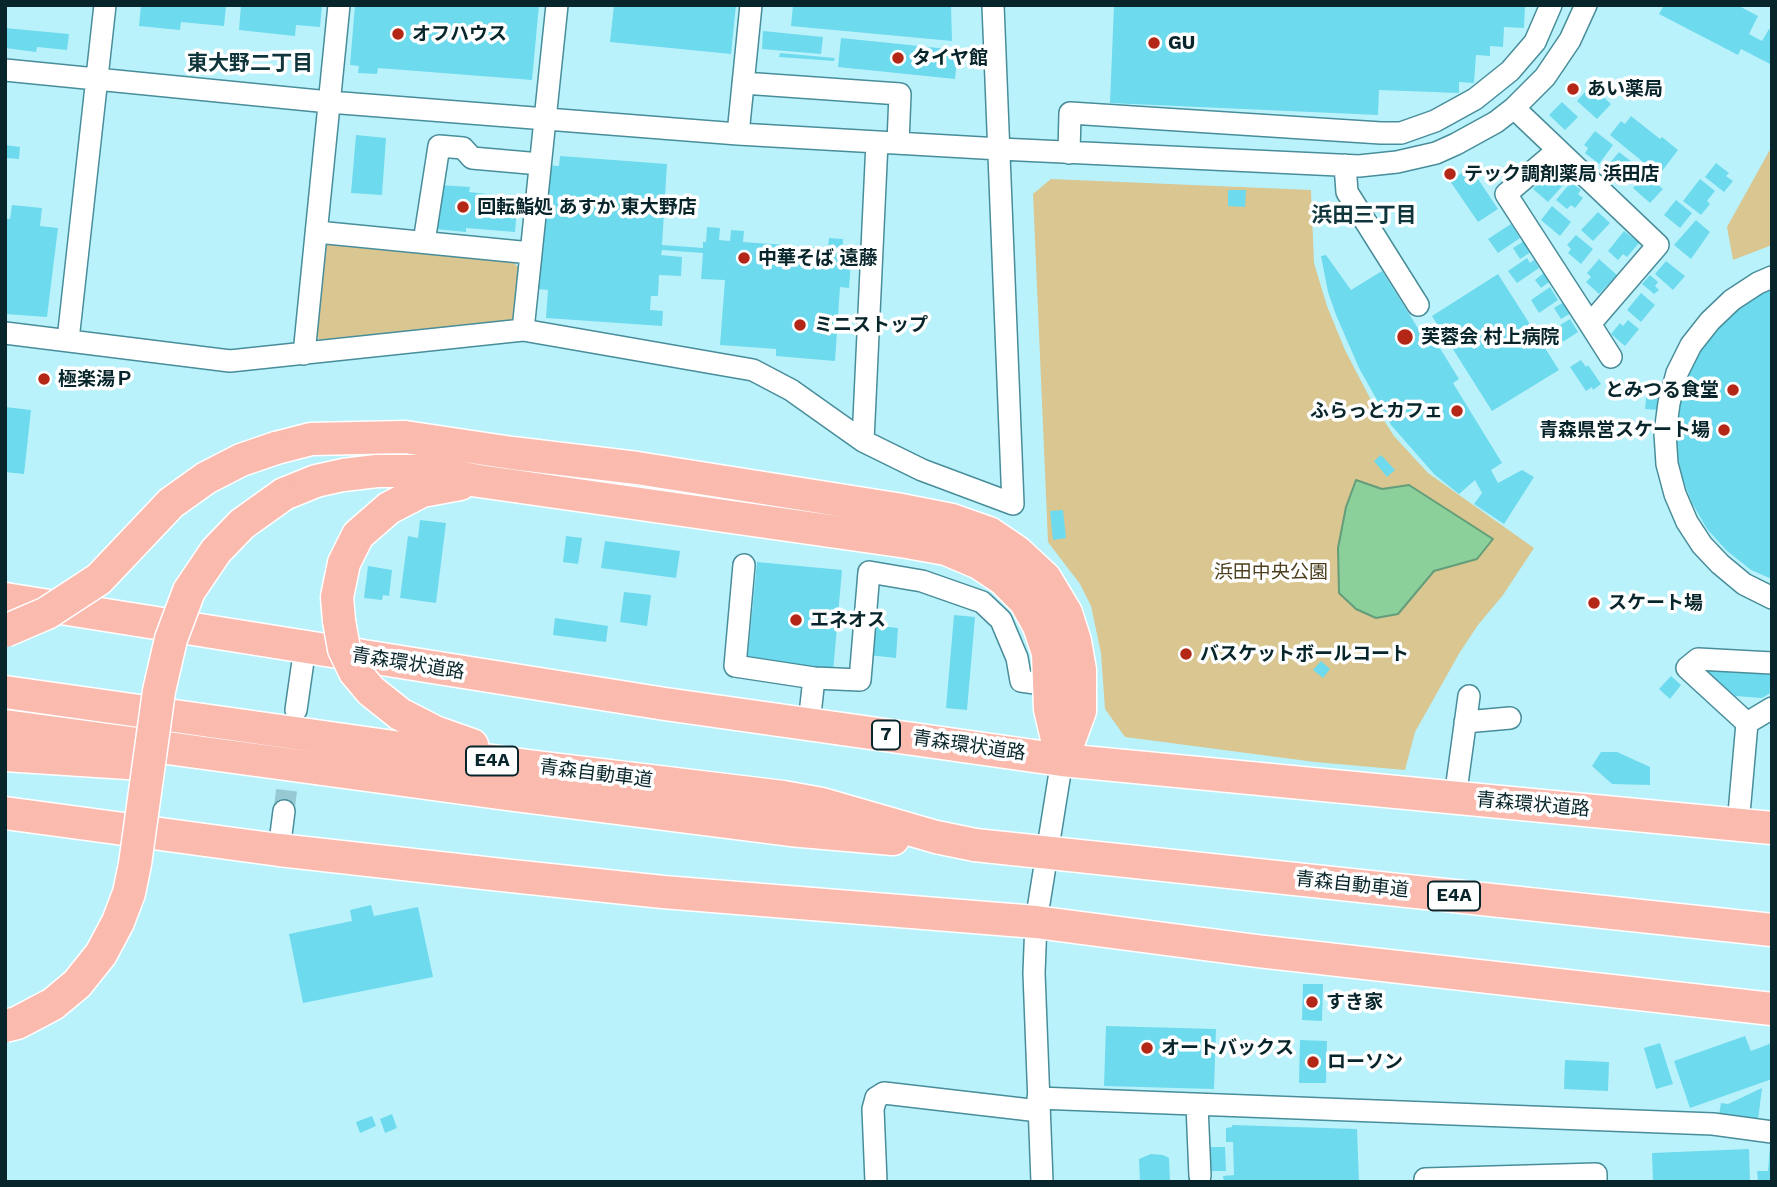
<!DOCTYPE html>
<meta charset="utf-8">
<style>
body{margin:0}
#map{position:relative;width:1777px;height:1187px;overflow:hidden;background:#baf2fc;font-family:"Work Sans",sans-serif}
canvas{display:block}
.frame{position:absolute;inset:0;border:7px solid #07252a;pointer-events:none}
</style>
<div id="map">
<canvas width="1777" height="1187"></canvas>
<div class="frame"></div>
</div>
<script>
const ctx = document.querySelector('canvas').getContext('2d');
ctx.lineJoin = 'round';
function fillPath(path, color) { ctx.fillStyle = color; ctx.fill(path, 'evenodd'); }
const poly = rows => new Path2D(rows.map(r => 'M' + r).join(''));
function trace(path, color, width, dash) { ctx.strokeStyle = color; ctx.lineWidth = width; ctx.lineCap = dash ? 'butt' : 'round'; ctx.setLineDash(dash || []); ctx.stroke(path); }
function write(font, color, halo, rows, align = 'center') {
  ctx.font = font + ' "Work Sans","Noto Sans JP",sans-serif'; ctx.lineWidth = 7; ctx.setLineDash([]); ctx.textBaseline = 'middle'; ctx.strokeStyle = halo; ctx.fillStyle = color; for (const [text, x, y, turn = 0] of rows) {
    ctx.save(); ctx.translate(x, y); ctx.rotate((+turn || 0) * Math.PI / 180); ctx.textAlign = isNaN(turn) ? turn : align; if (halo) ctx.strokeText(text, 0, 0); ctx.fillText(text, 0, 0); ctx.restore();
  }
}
const green = poly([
 [1772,146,1772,245,1733,260,1727,227],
 [1051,179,1311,190,1314,263,1327,306,1345,350,1372,402,1394,436,1428,473,1534,548,1503,595,1478,625,1460,652,1415,732,1405,770,1315,762,1125,737,1105,709,1101,653,1091,606,1080,584,1048,542,1033,194],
 [327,243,512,261,522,271,518,316,509,324,325,345,315,335]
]);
const water = poly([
 [1356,480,1382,489,1409,485,1493,539,1477,559,1434,571,1398,614,1376,618,1356,609,1339,593,1338,548,1346,507,1356,480]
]);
const building = poly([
 [141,5,226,6,224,26,181,22,180,30,139,26],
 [241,5,322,5,320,27,296,25,295,36,239,30],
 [355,5,539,5,532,80,378,68,377,74,358,73,359,66,350,65],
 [614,5,736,5,731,54,610,42],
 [793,5,951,5,952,41,791,26],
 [1114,5,1525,5,1524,28,1504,27,1503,47,1490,46,1490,56,1476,55,1474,83,1459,82,1459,93,1379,90,1378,115,1110,103],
 [1664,5,1737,5,1758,16,1749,34,1762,41,1769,29,1772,31,1772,65,1741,49,1738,55,1659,14],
 [5,28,69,34,67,50,37,47,36,52,5,48],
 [763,31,823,37,821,54,762,49],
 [841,38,958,50,955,79,838,67],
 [780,53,835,58,834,61,779,57],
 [1591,85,1611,104,1597,119,1577,101],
 [1562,102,1578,117,1565,130,1549,115],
 [1631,116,1660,139,1662,137,1678,150,1659,175,1610,135,1621,121,1625,124],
 [1595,131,1613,145,1599,164,1585,153,1588,148,1584,145],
 [356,135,386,138,382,195,351,193],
 [5,145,20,147,19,159,5,158],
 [1619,152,1636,165,1624,179,1607,166],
 [560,156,667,164,662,245,703,248,703,242,706,242,707,227,720,228,719,240,730,241,731,230,744,231,743,242,828,248,829,238,843,239,843,248,852,249,849,288,840,287,835,361,776,356,776,349,720,345,725,280,701,279,703,253,662,250,661,255,682,257,681,276,659,275,658,296,651,296,650,310,663,311,662,326,546,318,548,290,538,289,546,165,559,166],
 [1716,163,1729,173,1726,176,1733,181,1724,192,1705,177],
 [1470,167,1498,209,1478,222,1450,181],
 [1552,174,1564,184,1548,202,1533,189,1540,181,1544,184],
 [1645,174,1663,189,1650,203,1633,188],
 [1700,179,1715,191,1707,201,1710,204,1701,215,1683,201],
 [1571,182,1581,190,1578,194,1583,198,1575,208,1571,205,1567,209,1556,200],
 [439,185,470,187,469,192,506,196,504,208,517,209,515,232,466,228,466,232,435,229],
 [1228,190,1246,190,1245,207,1228,206],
 [1676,200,1692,213,1680,228,1664,215],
 [12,205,42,208,40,226,58,228,47,317,5,314,5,219,10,219],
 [1552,206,1571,222,1560,236,1541,220],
 [1598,212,1610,223,1593,241,1581,230],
 [1696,220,1710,232,1691,259,1674,245],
 [1511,224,1520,238,1498,253,1488,239],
 [1624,231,1639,243,1627,257,1623,254,1618,260,1608,251],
 [1576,235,1593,249,1581,264,1568,253,1571,249,1567,245],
 [1524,241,1531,252,1520,259,1513,248],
 [1326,255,1351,290,1382,271,1426,341,1433,337,1459,379,1453,383,1502,463,1491,470,1498,483,1522,470,1534,477,1504,524,1474,504,1482,493,1475,480,1459,494,1434,474,1391,425,1359,368,1336,315,1328,292,1321,256],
 [1527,258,1530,263,1534,260,1539,268,1517,283,1508,271],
 [1599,259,1617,275,1599,294,1586,282,1591,277,1587,273],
 [1666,261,1685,276,1673,290,1655,274],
 [1545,272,1552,280,1541,288,1535,280],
 [1498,274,1559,370,1492,411,1432,316],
 [1650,275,1658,282,1655,286,1659,290,1654,294,1642,284],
 [1550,287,1558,300,1539,313,1531,300],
 [1772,289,1772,579,1751,570,1727,551,1707,529,1692,503,1681,475,1676,445,1677,415,1684,386,1696,358,1712,333,1734,312,1759,294],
 [1641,293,1655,305,1641,322,1627,310],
 [1564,302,1571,313,1561,319,1554,308],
 [1570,319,1578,332,1558,345,1549,332],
 [1628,320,1639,329,1625,346,1611,334,1620,323,1623,326],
 [1581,360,1586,367,1588,365,1601,384,1593,390,1592,387,1586,391,1570,367],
 [1647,390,1660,391,1659,410,1645,409],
 [5,407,31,410,24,474,5,472],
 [1381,455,1395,470,1387,477,1374,461],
 [1063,510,1066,538,1053,540,1050,511],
 [420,520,446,523,436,603,400,598,408,536,418,538],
 [566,536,582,538,578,564,563,562],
 [605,541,680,551,676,578,601,568],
 [757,562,842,570,833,672,747,664],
 [368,566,392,570,389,596,383,595,382,600,364,598],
 [624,592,651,595,647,626,620,622],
 [954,615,975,617,967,710,946,708],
 [555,618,608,626,606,642,553,635],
 [871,625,898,628,896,658,868,655],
 [1321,661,1330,669,1323,678,1313,670],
 [1704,669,1772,675,1772,692,1762,698,1735,696],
 [1671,676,1681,685,1670,699,1659,689],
 [1601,752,1617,752,1650,767,1650,785,1612,784,1592,766],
 [371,905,374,916,418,907,433,977,303,1003,289,934,352,921,350,910],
 [1303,984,1323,984,1322,1021,1302,1020],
 [1106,1026,1216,1029,1214,1089,1104,1086],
 [1745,1036,1751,1051,1772,1043,1772,1079,1690,1108,1674,1061],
 [1300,1040,1327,1041,1326,1083,1299,1083],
 [1660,1043,1673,1084,1656,1089,1644,1048],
 [1565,1060,1609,1062,1608,1091,1564,1089],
 [1762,1088,1758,1120,1719,1115,1721,1103,1728,1104],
 [392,1114,397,1128,385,1133,380,1119],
 [372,1116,376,1126,360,1133,356,1122],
 [1232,1125,1357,1129,1359,1182,1224,1182,1223,1176,1234,1175,1233,1142,1226,1142,1226,1128,1232,1127],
 [1770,1144,1772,1144,1772,1182,1758,1182,1757,1171,1768,1171],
 [1210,1147,1225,1147,1226,1171,1211,1171],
 [1749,1149,1750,1182,1653,1182,1652,1153],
 [1151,1154,1163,1155,1169,1158,1170,1182,1140,1182,1139,1159]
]);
const minorTunnel = poly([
 [284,811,291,754]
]);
const minor = poly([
 [5,70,329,102,738,134,1000,149,1359,166,1397,162,1436,153,1456,144,1496,122,1514,108,1545,77,1570,40,1586,5],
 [743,83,900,94,898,143],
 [1514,108,1658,245,1590,324,1506,194,1558,150],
 [738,134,751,5],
 [1069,153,1070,113,1381,133,1401,133,1435,121,1475,99,1510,71,1535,42,1551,5],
 [1345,165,1347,192,1418,305],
 [317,232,531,253],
 [424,242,439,146,463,148,472,158,540,164],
 [1772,277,1758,283,1732,300,1710,321,1691,345,1677,373,1669,403,1665,433,1667,464,1675,494,1687,522,1702,545,1720,564,1744,584,1772,598],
 [1590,324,1611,357],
 [523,330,557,5],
 [5,333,230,361,523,330,753,370,791,390,863,441,922,470,1013,504,993,5],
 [68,340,105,5],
 [304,354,339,5],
 [863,441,877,142],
 [744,565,735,666,814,678,809,724],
 [814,678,860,680,869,572,922,581,982,602,1001,620,1017,658,1021,681,1049,685],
 [296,710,305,647],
 [1465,722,1510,718],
 [1747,723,1772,708],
 [1455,798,1469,696],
 [1738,825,1747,723,1687,668,1698,659,1772,663],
 [279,850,284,811],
 [1038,1098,1713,1124,1772,1132],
 [1197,1105,1200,1176],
 [876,1182,873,1109,876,1098,884,1093,1039,1111],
 [1042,1182,1034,973,1036,922,1062,760],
 [1425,1182,1425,1179,1596,1174,1596,1182]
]);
const highway = poly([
 [276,448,311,439,405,437,512,453,637,468,896,509,952,520,989,533,1017,552,1045,578,1066,613,1075,641,1080,670,1080,711,1062,760],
 [284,494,316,481,343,475,377,471,424,471,479,481,907,542,946,549,979,563,1003,579,1025,601,1039,626,1048,653,1050,709,1062,760],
 [5,599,665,704,1062,760,1772,828],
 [339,621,337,597,344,563,358,535,389,508,422,491,460,484],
 [5,692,528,766,783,797,822,804,936,837,975,845],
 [400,714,435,732,472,745],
 [5,726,514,795,790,830,893,839],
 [5,755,143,764],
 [5,813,279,850,502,875,663,892,1036,922,1257,951,1772,1009],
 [1136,862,1772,930]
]);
const highwayBridge = poly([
 [339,621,344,649,355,672,371,691,400,714],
 [5,631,47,613,99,579,171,503,206,478,241,460,276,448],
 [975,845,1136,862],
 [5,1026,17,1023,53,1004,77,984,101,954,118,922,129,893,135,864,159,691,171,639,189,591,216,551,242,524,284,494]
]);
const markers = [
 [398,34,7,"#b42716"],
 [1154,43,7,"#b42716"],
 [898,58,7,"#b42716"],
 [1573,89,7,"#b42716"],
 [1450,174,7,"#b42716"],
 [463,207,7,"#b42716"],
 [744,258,7,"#b42716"],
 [800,325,7,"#b42716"],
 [1405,337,9,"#b42716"],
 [44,379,7,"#b42716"],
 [1733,390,7,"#b42716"],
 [1457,411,7,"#b42716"],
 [1724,430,7,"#b42716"],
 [1594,603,7,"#b42716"],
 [796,620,7,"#b42716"],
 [1186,654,7,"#b42716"],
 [1312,1002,7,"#b42716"],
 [1147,1048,7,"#b42716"],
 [1313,1062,7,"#b42716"]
];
const shields = [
 [886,735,28],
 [492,761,52],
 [1454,896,52]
];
const shieldNames = [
 ["7",886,735],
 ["E4A",492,761],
 ["E4A",1454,896]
];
const poiNames = [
 ["オフハウス",412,34],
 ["GU",1168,43],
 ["タイヤ館",912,58],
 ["あい薬局",1587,89],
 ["テック調剤薬局 浜田店",1464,174],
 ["回転鮨処 あすか 東大野店",477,207],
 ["中華そば 遠藤",758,258],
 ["ミニストップ",814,325],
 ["芙蓉会 村上病院",1421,337],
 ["極楽湯Ｐ",58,379],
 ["とみつる食堂",1719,390,"right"],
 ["ふらっとカフェ",1443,411,"right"],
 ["青森県営スケート場",1710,430,"right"],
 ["スケート場",1608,603],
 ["エネオス",810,620],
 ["バスケットボールコート",1200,654],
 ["すき家",1326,1002],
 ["オートバックス",1161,1048],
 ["ローソン",1327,1062]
];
const parkNames = [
 ["浜田中央公園",1271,572]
];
const streetNames = [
 ["青森環状道路",408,664,9],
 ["青森環状道路",969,746,8],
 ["青森自動車道",596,774,7],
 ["青森環状道路",1533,805,5],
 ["青森自動車道",1352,885,6]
];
const neighbourhoodNames = [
 ["東大野二丁目",250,64],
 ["浜田三丁目",1364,216]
];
fillPath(green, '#d9c691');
fillPath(water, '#8bd09b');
trace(water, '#639d79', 2);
fillPath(building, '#6edaed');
trace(minorTunnel, '#96c9d2', 21, [21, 10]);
trace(minor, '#488d9a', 24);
trace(highway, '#fff', 35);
trace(minor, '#fff', 21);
trace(highway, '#fabaae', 32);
trace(highwayBridge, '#fff', 35, []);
trace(highwayBridge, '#fabaae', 32);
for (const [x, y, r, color] of markers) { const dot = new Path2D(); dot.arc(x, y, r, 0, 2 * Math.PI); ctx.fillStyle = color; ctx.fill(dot); trace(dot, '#fff', 2.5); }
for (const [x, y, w] of shields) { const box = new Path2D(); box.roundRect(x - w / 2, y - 14.5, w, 29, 5); ctx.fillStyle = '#fff'; ctx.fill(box); trace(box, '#07252a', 2); }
write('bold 18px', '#07252a', null, shieldNames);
write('bold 19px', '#07252a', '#fff', poiNames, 'left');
write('19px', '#4b3f1d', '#fff', parkNames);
write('19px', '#07252a', '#fff', streetNames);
write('bold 21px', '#10363c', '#fff', neighbourhoodNames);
</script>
